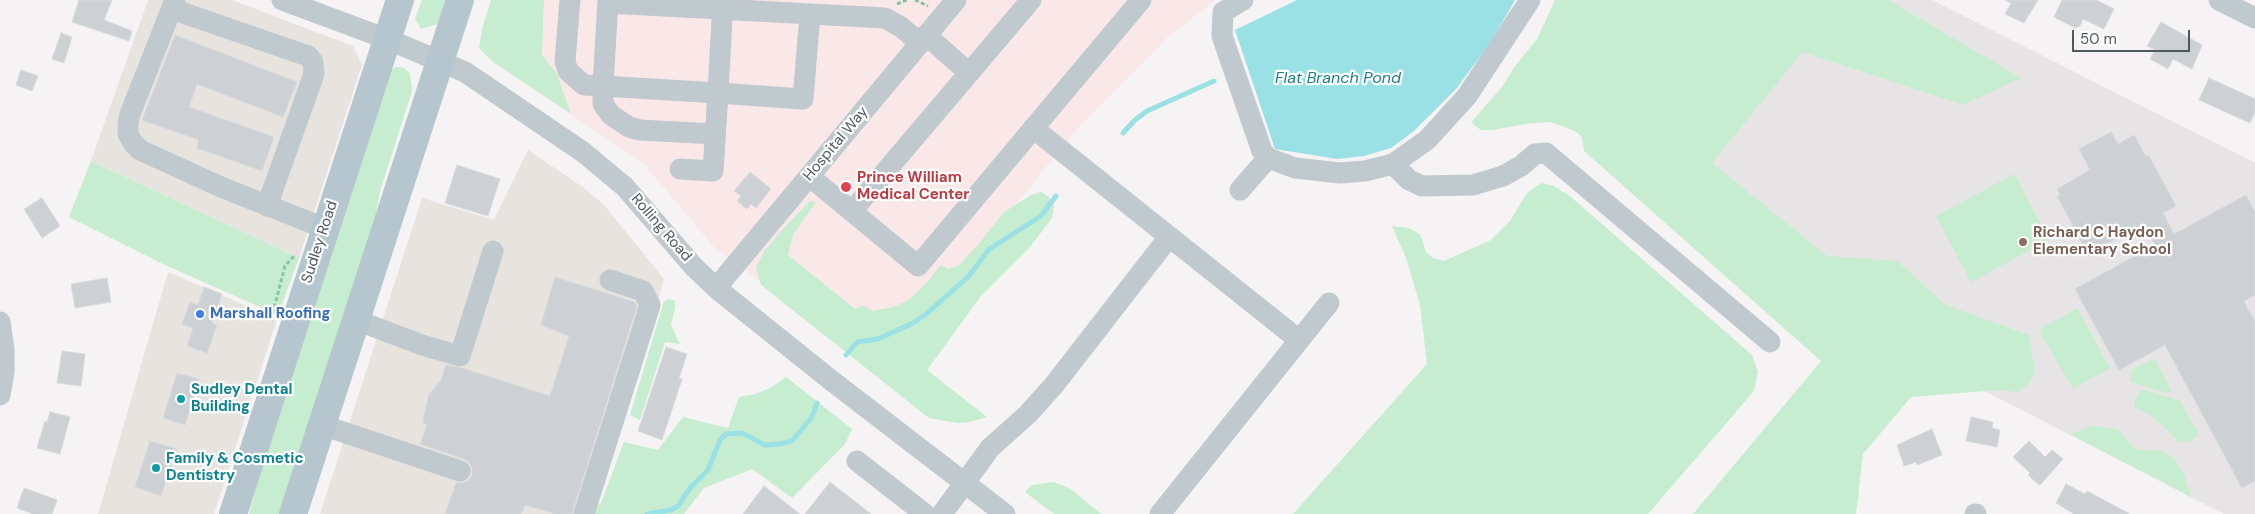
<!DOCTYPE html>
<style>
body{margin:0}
#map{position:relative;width:2255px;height:514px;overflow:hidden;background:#f5f3f3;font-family:"DM Sans",sans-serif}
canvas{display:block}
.scale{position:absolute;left:2072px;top:30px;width:118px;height:22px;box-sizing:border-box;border:2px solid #4c595f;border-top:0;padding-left:6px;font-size:15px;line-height:18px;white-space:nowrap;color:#4c595f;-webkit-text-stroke:4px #fff;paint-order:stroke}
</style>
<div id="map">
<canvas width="2255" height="514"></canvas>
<div class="scale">50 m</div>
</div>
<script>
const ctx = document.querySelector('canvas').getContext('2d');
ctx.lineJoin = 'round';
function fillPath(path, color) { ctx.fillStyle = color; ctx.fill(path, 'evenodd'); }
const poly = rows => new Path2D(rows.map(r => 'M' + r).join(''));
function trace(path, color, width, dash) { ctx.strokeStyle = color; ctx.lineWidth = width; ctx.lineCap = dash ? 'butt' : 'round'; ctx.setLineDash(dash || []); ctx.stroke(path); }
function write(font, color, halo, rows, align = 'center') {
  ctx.font = font + ' "DM Sans",sans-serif'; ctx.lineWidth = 4.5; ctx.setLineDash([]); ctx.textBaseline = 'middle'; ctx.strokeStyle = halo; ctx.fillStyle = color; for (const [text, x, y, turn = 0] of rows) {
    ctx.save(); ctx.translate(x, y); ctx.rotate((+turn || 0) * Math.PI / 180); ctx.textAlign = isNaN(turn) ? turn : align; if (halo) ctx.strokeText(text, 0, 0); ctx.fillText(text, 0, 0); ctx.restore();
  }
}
const commercial = poly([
 [148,0,232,0,353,46,362,65,299,258,91,161],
 [528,150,587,190,604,205,664,279,605,478,587,514,320,514,422,198,494,220],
 [168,272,277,319,214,514,98,514]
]);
const education = poly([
 [1841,0,1932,0,2255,163,2255,514,2224,514,1899,347,1699,167]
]);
const medical = poly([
 [491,0,1215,0,1167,38,1070,137,881,373,714,247,644,164,493,62,479,48,482,29]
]);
const green = poly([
 [422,0,445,0,438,24,421,29,415,19],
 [491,0,544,0,542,55,557,74,571,114,493,62,479,48,482,29],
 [1555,0,1888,0,2021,78,1963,105,1802,52,1712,163,1827,256,1897,261,1946,305,2029,335,2034,370,2030,382,2018,392,1998,390,1911,397,1863,454,1856,514,1693,514,1821,361,1584,151,1582,137,1575,131,1550,122,1525,124,1492,130,1481,130,1474,125,1472,121,1502,87,1515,66,1537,39],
 [396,67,402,67,410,73,412,91,380,191,371,244,284,514,249,514,283,388,390,71],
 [91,161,299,258,278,315,165,265,69,217],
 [2014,174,2049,240,1971,282,1936,216],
 [1541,183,1554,186,1571,197,1752,355,1758,372,1754,391,1648,514,1293,514,1427,364,1420,305,1406,258,1392,226,1408,228,1420,234,1426,252,1433,258,1444,261,1491,240,1510,221,1527,193],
 [1041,192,1049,197,1054,206,1052,218,1030,247,981,296,927,370,987,417,970,422,957,423,929,418,761,285,756,267,763,253,781,231,810,201,816,202,793,235,788,255,855,309,862,305,873,311,893,307,909,300,929,280,941,265,948,269,958,266,977,246,1004,212,1031,195],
 [669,299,675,301,675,308,671,325,680,344,665,342,640,420,630,415,664,301],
 [2077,308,2110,368,2073,389,2039,330],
 [2154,358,2171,391,2166,393,2130,382,2132,370],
 [786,377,852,429,845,444,792,498,752,469,704,488,684,514,591,514,601,503,624,442,658,450,683,417,728,428,739,397,756,394,772,387],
 [2143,389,2180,401,2199,435,2188,442,2178,441,2154,417,2135,407,2135,399],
 [2092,426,2117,429,2126,437,2130,445,2140,450,2161,451,2174,458,2184,475,2191,497,2070,434],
 [1054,482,1071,489,1101,514,1054,514,1025,492,1032,485]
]);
const water = poly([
 [1297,0,1515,0,1491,42,1456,89,1414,131,1391,148,1364,156,1337,159,1275,149,1235,30]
]);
const stream = poly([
 [1123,133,1135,120,1147,111,1214,81],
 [846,355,857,342,878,339,913,323,925,315,969,276,989,249,1040,217,1056,196],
 [647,514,671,510,678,506,690,488,708,470,720,440,726,434,742,433,765,445,780,444,792,441,812,417,817,403]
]);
const building = poly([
 [79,0,112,0,104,20,132,31,129,41,72,22,79,0],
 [2005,0,2038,0,2024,23,2005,14,2011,3,2005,0],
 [2062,0,2096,0,2114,9,2104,29,2083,19,2080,26,2075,28,2054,17,2062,0],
 [2161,22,2202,45,2192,69,2173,59,2168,69,2150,59,2155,50,2147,46,2161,22],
 [61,33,72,37,64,63,52,59,61,33],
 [175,35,297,82,283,117,197,84,189,107,274,137,262,171,197,148,199,140,142,120,175,35],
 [21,70,38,76,32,91,16,85,21,70],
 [2209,78,2255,99,2255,112,2250,123,2199,100,2209,78],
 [2111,132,2118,144,2134,135,2146,157,2149,156,2176,206,2163,213,2174,234,2246,195,2255,212,2255,295,2244,301,2255,322,2255,481,2242,488,2165,345,2119,370,2075,289,2155,245,2144,224,2088,254,2057,196,2060,195,2057,189,2090,170,2079,149,2111,132],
 [457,165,500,179,488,216,445,203,457,165],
 [750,172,771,189,756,208,751,204,747,209,737,201,741,196,734,191,750,172],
 [42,198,60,226,42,238,24,209,42,198],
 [555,277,634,302,637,306,572,514,556,514,525,505,521,514,445,514,456,483,462,483,468,481,472,475,472,469,470,463,464,459,420,444,427,425,423,423,423,419,429,394,441,380,446,365,462,368,550,396,569,336,541,325,555,277],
 [107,278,111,302,75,308,71,284,107,278],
 [204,287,222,294,212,323,217,325,207,353,187,346,193,328,182,324,190,302,198,305,204,287],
 [666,347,687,354,679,378,682,379,662,440,638,431,666,347],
 [62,351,85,354,81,386,57,383,62,351],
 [177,373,199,379,185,425,163,418,177,373],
 [50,412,70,417,60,454,37,448,45,421,47,422,50,412],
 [1971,417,1993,422,1992,428,2000,430,1997,447,1966,441,1971,417],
 [1932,429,1942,455,1917,465,1916,462,1904,466,1897,445,1932,429],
 [150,441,177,449,161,496,135,487,150,441],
 [2029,441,2045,457,2052,450,2063,459,2041,484,2039,485,2028,475,2030,473,2013,457,2029,441],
 [830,482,871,514,805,514,830,482],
 [2066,484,2085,494,2087,491,2130,514,2074,514,2056,503,2066,484],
 [764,486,800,514,743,514,764,486],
 [24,488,57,500,52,514,33,514,17,508,24,488]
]);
const path = poly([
 [915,0,928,6],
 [897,4,907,0],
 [271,320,285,266,294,256]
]);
const minor = poly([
 [175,0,130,114,128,124,128,134,133,143,140,150,221,187,324,228],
 [282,0,387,39,465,72,583,152,625,187,694,267,716,288,832,381,1005,514],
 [570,0,565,61,568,71,584,85,603,86,603,104,611,115,629,127,640,130,715,134],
 [608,0,603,86,718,93,723,0],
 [1243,0,1223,12,1222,36,1262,151,1268,158,1295,168,1340,173,1365,171,1393,164,1427,140,1467,96,1530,0],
 [2219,0,2255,18],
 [608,3,885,18,901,27,920,43],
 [172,9,308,56,313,62,314,74,267,206],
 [926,35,969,73],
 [1033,128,1299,340],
 [1393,164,1409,180,1422,186,1473,185,1503,176,1521,166,1535,154,1546,153,1770,342],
 [680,169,713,171,718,93,803,99,810,14],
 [809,176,918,266,1141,0],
 [1240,190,1268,158],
 [852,211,1031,0],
 [716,288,956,0],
 [356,320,422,345,460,356,493,251],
 [0,322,4,349,4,372,0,395],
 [322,425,460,471],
 [857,461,925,514],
 [584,514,650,305,643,291,610,280],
 [942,514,990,448,1028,414,1054,385,1169,237],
 [1160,514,1329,303],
 [1975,514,1976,514]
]);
const major = poly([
 [233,514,400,0],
 [293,514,460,0]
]);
const markers = [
 [846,187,6,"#e0444e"],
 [2023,242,5,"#8d6e63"],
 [200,314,5,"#3f7fe0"],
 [181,399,5,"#0f9aa8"],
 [156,468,5,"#0f9aa8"]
];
const streetNames = [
 ["Hospital Way",836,144,-50],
 ["Rolling Road",661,228,49],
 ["Sudley Road",320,242,-72]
];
const healthNames = [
 ["Prince William",857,178],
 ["Medical Center",857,195]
];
const educationNames = [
 ["Richard C Haydon",2033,233],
 ["Elementary School",2033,250]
];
const shopNames = [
 ["Marshall Roofing",210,314]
];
const cultureNames = [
 ["Sudley Dental",191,390],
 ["Building",191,407],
 ["Family & Cosmetic",166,459],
 ["Dentistry",166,476]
];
const waterNames = [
 ["Flat Branch Pond",1338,79]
];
fillPath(commercial, '#e7e4df');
fillPath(education, '#e6e4e5');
fillPath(medical, '#fae8e9');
fillPath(green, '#c7edd0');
fillPath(water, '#99e1e5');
trace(stream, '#99e1e5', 5);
fillPath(building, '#cdd1d4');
trace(building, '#d8dadd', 1);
trace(path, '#82c89b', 3, [4, 2.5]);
trace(minor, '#c0c9ce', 21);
trace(major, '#b6c6ce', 28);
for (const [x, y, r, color] of markers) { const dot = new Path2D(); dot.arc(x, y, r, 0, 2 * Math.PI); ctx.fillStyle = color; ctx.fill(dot); trace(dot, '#fff', 2); }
write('15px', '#4c595f', '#fff', streetNames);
write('bold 15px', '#be3a42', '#fff', healthNames, 'left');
write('bold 15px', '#785e54', '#fff', educationNames, 'left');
write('bold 15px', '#366cbe', '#fff', shopNames, 'left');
write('bold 15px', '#0d838f', '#fff', cultureNames, 'left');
write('italic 16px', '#197f86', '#fff', waterNames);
</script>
